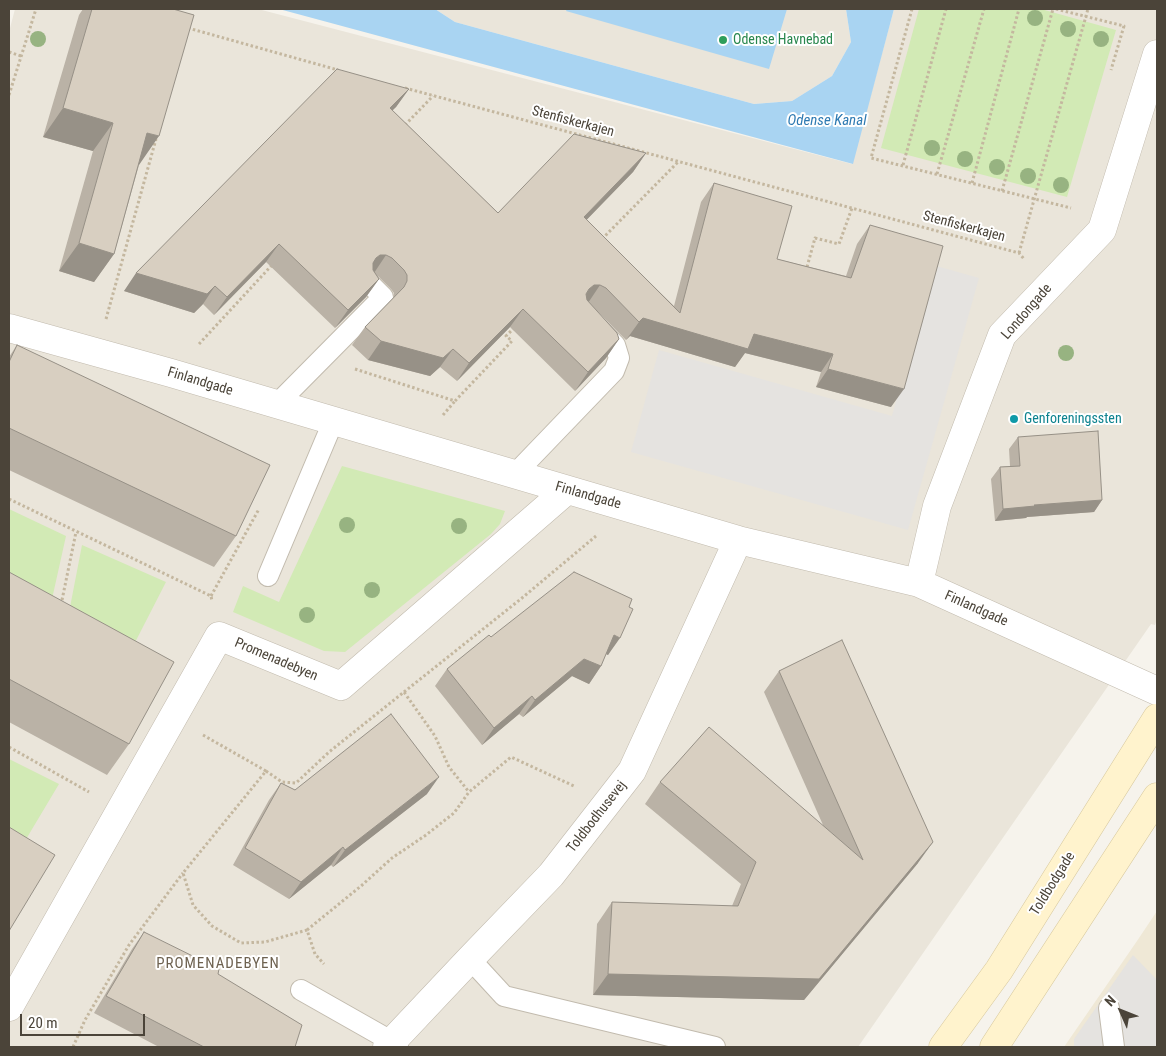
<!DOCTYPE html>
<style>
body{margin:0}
#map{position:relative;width:1166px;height:1056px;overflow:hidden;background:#f6f3ec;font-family:"Roboto Condensed",sans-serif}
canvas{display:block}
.frame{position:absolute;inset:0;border:10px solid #4b4439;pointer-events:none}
.north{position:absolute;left:1096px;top:986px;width:50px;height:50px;-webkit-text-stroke:4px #fff;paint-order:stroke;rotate:314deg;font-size:14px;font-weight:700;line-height:20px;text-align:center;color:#4b4439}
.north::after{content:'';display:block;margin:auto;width:18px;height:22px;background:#4b4439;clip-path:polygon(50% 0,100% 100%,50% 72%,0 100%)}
.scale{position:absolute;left:20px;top:1014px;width:125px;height:22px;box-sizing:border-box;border:2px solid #4b4439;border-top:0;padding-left:6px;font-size:15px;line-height:18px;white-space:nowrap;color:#4b4439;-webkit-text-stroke:4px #fff;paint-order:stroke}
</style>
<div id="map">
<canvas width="1166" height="1056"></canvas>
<div class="frame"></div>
<div class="north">N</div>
<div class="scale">20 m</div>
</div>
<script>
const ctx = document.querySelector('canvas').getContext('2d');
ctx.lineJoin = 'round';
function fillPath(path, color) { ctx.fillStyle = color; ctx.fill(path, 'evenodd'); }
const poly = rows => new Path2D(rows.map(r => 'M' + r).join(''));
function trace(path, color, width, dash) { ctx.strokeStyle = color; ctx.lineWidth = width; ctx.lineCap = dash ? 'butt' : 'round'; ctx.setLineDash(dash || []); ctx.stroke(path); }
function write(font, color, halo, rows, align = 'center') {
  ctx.font = font + ' "Roboto Condensed",sans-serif'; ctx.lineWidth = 4; ctx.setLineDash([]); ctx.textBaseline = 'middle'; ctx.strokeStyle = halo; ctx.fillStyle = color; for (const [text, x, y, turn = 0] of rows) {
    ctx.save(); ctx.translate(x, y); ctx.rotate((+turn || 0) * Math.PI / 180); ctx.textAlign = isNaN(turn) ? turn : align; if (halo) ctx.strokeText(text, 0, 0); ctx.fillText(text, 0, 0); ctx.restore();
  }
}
const residential = poly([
 [15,9,258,9,852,164,894,9,1157,9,1157,619,1155,625,1151,624,858,1047,9,1047,9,32],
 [435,9,846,9,851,42,832,76,792,101,754,104,455,22]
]);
const education = poly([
 [1157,911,1157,1047,1064,1047,1137,941]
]);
const green = poly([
 [919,9,1041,9,1116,30,1067,197,881,148],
 [342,466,505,511,500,524,491,534,345,652,324,651,233,612,243,586,279,602],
 [9,509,66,536,48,617,9,597],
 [82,545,166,582,126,660,66,628],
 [9,759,59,784,16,856,9,852]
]);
const parking = poly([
 [933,265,979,278,908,530,631,452,659,350,892,416],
 [1133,955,1157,980,1157,1047,1074,1047,1074,1039]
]);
const water = poly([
 [279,9,435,9,455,22,754,104,792,101,832,76,851,42,846,9,894,9,853,164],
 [567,9,787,9,769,69,566,11]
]);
const path = poly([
 [912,9,871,158,1071,208],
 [1056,9,1124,26,1111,70],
 [188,28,338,70],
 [9,52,21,56],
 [405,88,1019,253,1024,259],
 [9,95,36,9],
 [405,125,433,96],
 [903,165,946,9],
 [937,174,984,9],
 [972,183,1019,9],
 [1002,191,1053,9],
 [602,239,678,162],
 [1019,253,1088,9],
 [807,267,815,238,839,244,852,208],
 [106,319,156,139],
 [199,344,273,264],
 [355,369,455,401,512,341,506,336,515,327],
 [443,415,455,401],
 [9,499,211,596,212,601],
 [211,596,259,509],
 [61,605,76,532],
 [404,692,522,598,596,536],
 [203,735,266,771,183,873,193,905,212,926,241,943,265,942,307,930,315,954,324,964],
 [9,747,89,792],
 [266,771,282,782,296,783,329,752,404,692,435,736,449,767,469,792],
 [307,930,361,886,392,858,426,835,454,813,469,792,511,757,574,786],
 [73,1047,85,1020,129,945,183,873]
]);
const lane = poly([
 [276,405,383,297,371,285],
 [515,474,614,371,619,358,615,345,597,327],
 [268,576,333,422],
 [470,959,504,996,715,1047],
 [301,990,391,1041,398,1047],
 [1109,1008,1114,1047]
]);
const street = poly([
 [9,328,171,373,738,540,919,583,1157,691],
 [919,583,937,506,1002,335,1102,230,1157,54],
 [9,1007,219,636,341,686,567,490],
 [387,1047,470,959,551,875,632,771,738,540]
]);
const secondary = poly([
 [943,1047,999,970,1157,718],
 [994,1047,1157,797]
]);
const trees = [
 [1035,18],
 [1068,29],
 [38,39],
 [1101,39],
 [932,148],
 [965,159],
 [997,167],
 [1028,176],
 [1061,185],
 [1066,353],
 [347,525],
 [459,526],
 [372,590],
 [307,615]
];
const wall = poly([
 [83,9,173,9,139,165,114,254,94,282,59,271,93,151,43,137,79,15],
 [409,89,396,107,392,110,498,213,646,153,633,172,586,220,674,306,701,202,714,183,777,259,846,276,857,244,870,225,891,407,816,387,821,372,745,353,735,367,630,336,626,340,592,306,619,339,606,358,575,391,510,327,457,381,440,367,430,376,368,360,352,345,365,327,394,297,394,293,391,289,379,277,376,275,379,279,366,297,335,328,266,262,214,315,203,304,194,313,124,291],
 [17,345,236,536,214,567,9,470,9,357],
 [1018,437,1102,500,1094,512,1027,517,1026,518,995,521,991,479,1000,467,1010,466,1009,449],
 [9,572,129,744,107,775,9,722],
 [632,599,608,655,606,654,601,666,589,684,572,676,523,717,519,714,482,745,435,686,447,669,491,637],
 [779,671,918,863,804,1000,593,995,597,924,612,902,732,906,741,884,645,804,660,782,823,825,764,692],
 [281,783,295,790,427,794,333,867,331,865,289,899,233,865,269,800],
 [144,932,218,974,295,1047,159,1047,94,1013,132,949]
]);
const shadedWall = poly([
 [409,89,396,107,377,126,390,108],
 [63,108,113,123,93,151,43,137],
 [147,133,159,136,139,165,127,161],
 [646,153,633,172,571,236,584,217],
 [79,243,114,254,94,282,59,271],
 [279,244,266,262,214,315,227,297],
 [380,255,386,255,374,273,363,276,376,258],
 [136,273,215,286,203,304,194,313,124,291],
 [379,279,366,297,335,328,348,310],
 [594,285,600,285,588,303,581,304,589,289],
 [523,309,510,327,457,381,469,363],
 [643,318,754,334,833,354,821,372,745,353,735,367,630,336,626,340,639,322],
 [619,339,606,358,575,391,588,372],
 [381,341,453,349,440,367,430,376,368,360],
 [828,369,904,389,891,407,816,387],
 [1102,500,1094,512,1027,517,1026,518,995,521,1003,509,1034,505],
 [614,635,620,638,608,655,602,652],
 [584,659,601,666,589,684,572,676,523,717,535,700],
 [532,696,519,714,482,745,494,728],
 [439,777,427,794,333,867,345,850],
 [933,842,918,863,804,1000,593,995,608,974],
 [343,847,331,865,289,899,301,882]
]);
const building = poly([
 [92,9,173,9,194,15,159,136,147,133,114,254,79,243,113,123,63,108,92,9],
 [337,69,409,89,390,108,498,213,574,134,646,153,584,217,680,313,714,183,792,206,777,259,851,278,870,225,943,246,904,389,828,369,833,354,754,334,748,349,643,318,639,322,606,288,600,285,594,285,589,289,586,294,587,300,617,333,619,339,588,372,523,309,469,363,453,349,443,358,381,341,365,327,404,287,407,281,407,275,404,270,392,258,386,255,380,255,376,258,373,263,373,270,379,279,348,310,279,244,227,297,215,286,207,294,136,273,337,69],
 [17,345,270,465,236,536,9,428,9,362,17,345],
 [1098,431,1102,500,1034,505,1035,506,1003,509,1000,467,1020,466,1018,437,1098,431],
 [9,572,174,662,129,744,9,679,9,572],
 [574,572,632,599,629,607,633,609,620,638,614,635,601,666,584,659,535,700,532,696,494,728,447,669,489,635,491,637,574,572],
 [842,640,933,842,819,979,608,974,612,902,738,906,756,862,660,782,709,727,863,860,779,671,842,640],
 [391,714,439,777,345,850,343,847,301,882,245,848,281,783,295,790,391,714],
 [9,827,55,855,9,931,9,827],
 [144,932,219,969,218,974,302,1025,295,1047,204,1047,106,996,144,932]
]);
const markers = [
 [723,40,5,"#2e9e5b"],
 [1014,419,5,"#0f9aa8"]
];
const leisureNames = [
 ["Odense Havnebad",733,40]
];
const streetNames = [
 ["Stenfiskerkajen",573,122,15],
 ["Stenfiskerkajen",964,227,15],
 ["Londongade",1027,312,-49],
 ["Finlandgade",200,382,17],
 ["Finlandgade",588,496,16],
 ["Finlandgade",976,609,24],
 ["Promenadebyen",276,660,23],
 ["Toldbodhusevej",597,817,-52],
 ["Toldbodgade",1053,884,-58]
];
const cultureNames = [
 ["Genforeningssten",1024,419]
];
const waterNames = [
 ["Odense Kanal",827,121]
];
const neighbourhoodNames = [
 ["PROMENADEBYEN",218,964]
];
fillPath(residential, '#eae5da');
fillPath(education, '#efe8d6');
fillPath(green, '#d2eab5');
fillPath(parking, '#e5e3e0');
fillPath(water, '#a9d4f2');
trace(lane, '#c2bbae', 22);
trace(street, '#c2bbae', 29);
trace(secondary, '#d6c79b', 29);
trace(path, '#c4b79f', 3, [2.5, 2.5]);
trace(lane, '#fff', 20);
trace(street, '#fff', 28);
trace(secondary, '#fff3cd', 28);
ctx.fillStyle = '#97b381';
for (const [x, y] of trees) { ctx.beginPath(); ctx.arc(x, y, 8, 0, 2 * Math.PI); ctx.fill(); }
fillPath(wall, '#bab2a6');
fillPath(shadedWall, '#979187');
fillPath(building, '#d8cfc1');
trace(building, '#979187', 1);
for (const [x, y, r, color] of markers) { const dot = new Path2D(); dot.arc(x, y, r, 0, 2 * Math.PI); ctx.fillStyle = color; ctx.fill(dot); trace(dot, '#fff', 2); }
write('14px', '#27864d', '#fff', leisureNames, 'left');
write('14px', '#4b4439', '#fff', streetNames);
write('14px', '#0d838f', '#fff', cultureNames, 'left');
write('italic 15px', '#2e7ab2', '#fff', waterNames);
ctx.letterSpacing = '1px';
write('15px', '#6e6250', '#fff', neighbourhoodNames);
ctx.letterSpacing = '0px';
</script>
